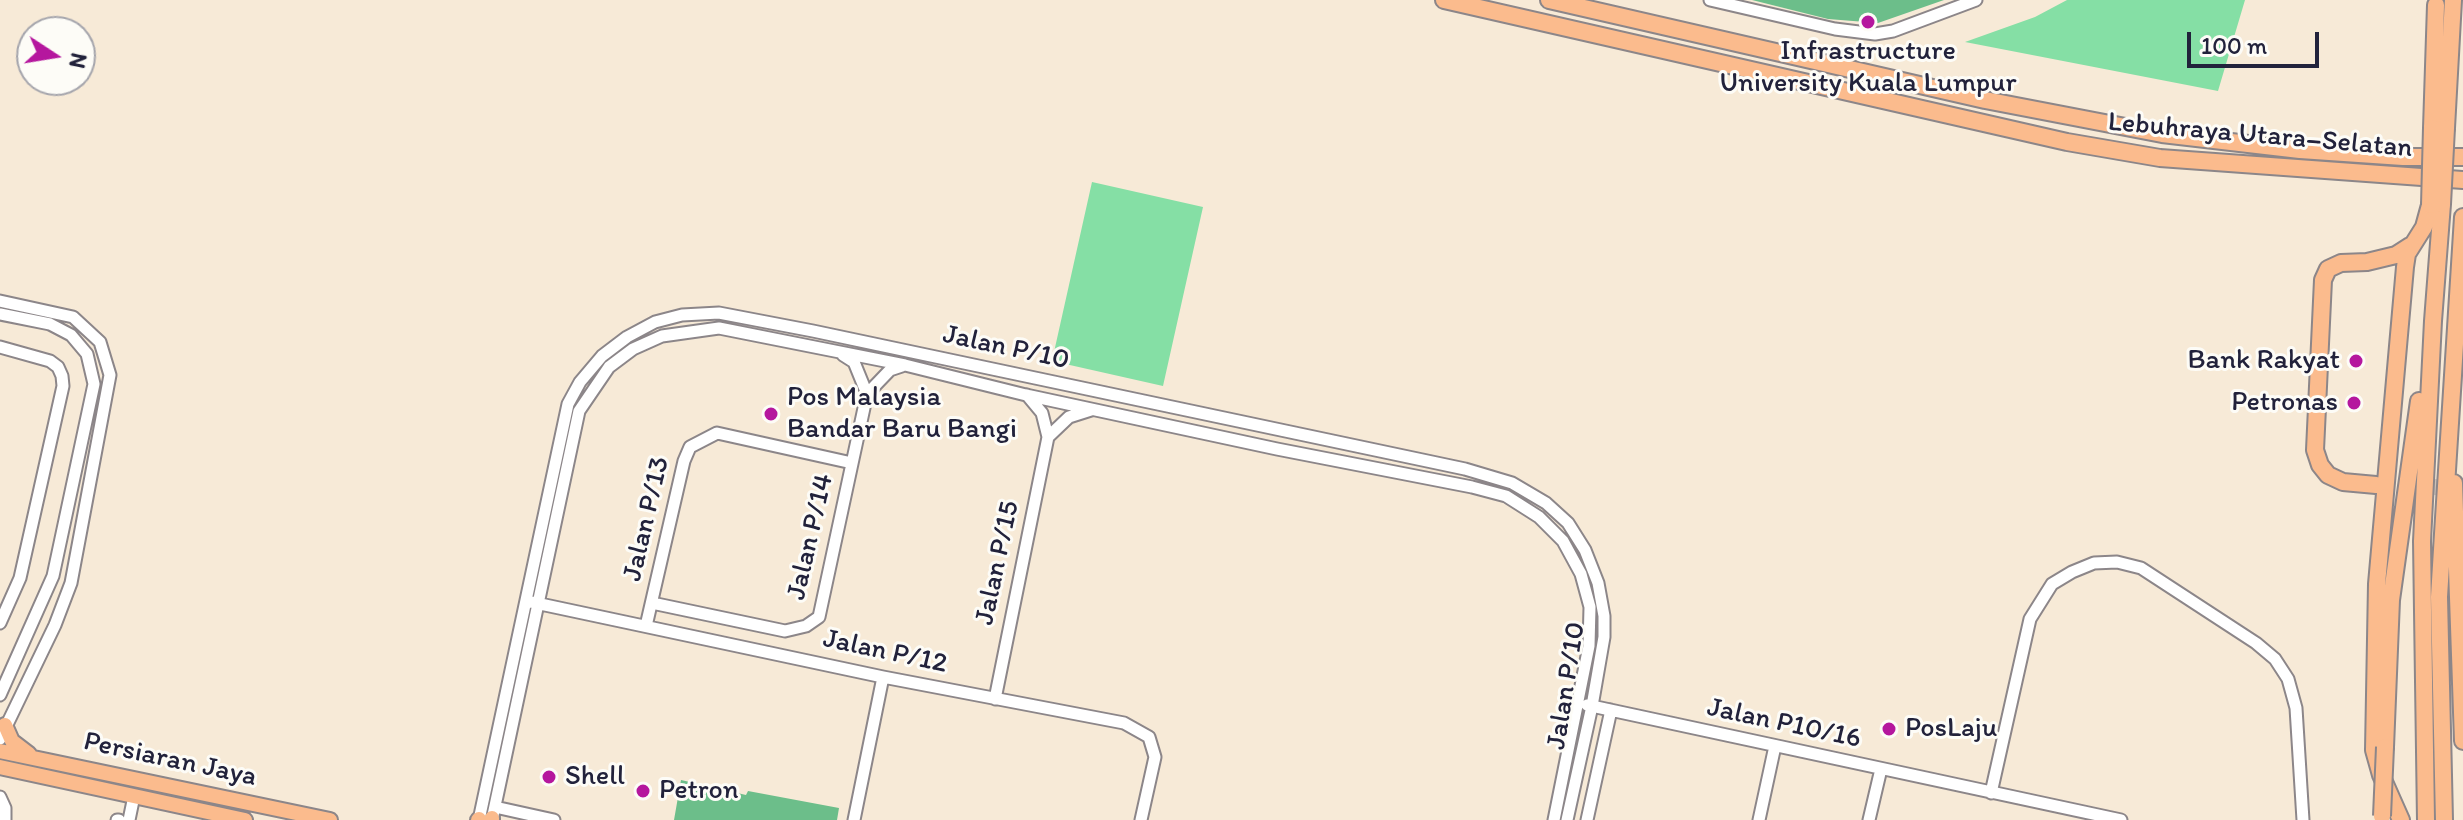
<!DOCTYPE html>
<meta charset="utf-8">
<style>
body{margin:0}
#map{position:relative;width:2463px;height:820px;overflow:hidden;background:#f7ead7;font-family:Itim,sans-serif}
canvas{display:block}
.north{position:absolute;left:16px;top:16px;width:80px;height:80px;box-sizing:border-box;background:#fdfcf7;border:2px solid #a5a5ac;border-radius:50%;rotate:102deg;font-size:22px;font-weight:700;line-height:32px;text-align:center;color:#22223b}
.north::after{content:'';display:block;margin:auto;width:28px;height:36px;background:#b5179e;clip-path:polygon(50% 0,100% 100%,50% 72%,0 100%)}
.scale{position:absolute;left:2187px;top:32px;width:132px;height:36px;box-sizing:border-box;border:4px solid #22223b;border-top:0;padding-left:10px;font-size:24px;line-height:28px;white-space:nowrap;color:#22223b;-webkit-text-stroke:6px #fdfcf7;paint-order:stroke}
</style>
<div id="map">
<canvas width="2463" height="820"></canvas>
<div class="north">N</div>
<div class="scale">100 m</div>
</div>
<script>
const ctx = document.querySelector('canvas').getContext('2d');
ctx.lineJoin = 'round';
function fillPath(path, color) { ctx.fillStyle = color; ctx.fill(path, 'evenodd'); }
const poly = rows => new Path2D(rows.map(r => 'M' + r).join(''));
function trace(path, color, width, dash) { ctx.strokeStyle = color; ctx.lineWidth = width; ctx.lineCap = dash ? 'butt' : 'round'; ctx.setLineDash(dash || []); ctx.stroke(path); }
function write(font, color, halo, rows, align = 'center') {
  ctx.font = font + ' Itim,sans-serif'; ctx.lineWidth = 6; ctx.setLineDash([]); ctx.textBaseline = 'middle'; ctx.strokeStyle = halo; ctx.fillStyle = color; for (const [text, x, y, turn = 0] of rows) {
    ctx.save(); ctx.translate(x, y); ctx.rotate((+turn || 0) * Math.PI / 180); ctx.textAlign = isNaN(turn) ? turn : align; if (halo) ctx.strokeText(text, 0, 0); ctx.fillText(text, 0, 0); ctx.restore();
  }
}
const green = poly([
 [2067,0,2245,0,2218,91,1965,42,2035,17],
 [1092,182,1203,207,1163,386,1052,361]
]);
const forest = poly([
 [1752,0,1944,0,1878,23,1828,19],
 [681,780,746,795,748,791,839,808,837,820,674,820]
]);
const highwayTunnel = poly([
 [2376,485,2463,488]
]);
const minor = poly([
 [1710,0,1835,29,1875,34,1893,31,1976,0],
 [0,301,73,317,100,342,110,375,71,583,55,625,0,739],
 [0,314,50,324,71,335,87,354,94,384,53,576,0,695],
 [0,347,50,361,58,367,62,376,63,386,20,578,0,623],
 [843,355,854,362,867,394],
 [1048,437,1069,417,1091,410],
 [531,602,883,677,1124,723,1149,737,1155,757,1141,820],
 [652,603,785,631,806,626,819,617,867,394,890,370,902,366],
 [646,626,684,461,690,447,717,433,852,463],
 [995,699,1048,437,1042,413,1027,395],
 [1587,705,2121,820],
 [1991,793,2030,619,2052,584,2072,572,2094,563,2117,562,2141,568,2256,643,2275,659,2288,679,2296,708,2303,820],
 [0,797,5,808,5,820],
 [495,807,554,820],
 [117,820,119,820],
 [129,820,134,796],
 [479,820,568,404,580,382,602,356,627,337,655,322,682,315,719,313,813,331,1465,469,1512,483,1546,503,1568,523,1585,550,1598,583,1604,616,1604,637,1592,706,1567,820],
 [492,820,579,411,609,367,633,349,662,336,719,328,905,365,1026,395,1277,449,1472,487,1506,496,1539,517,1563,541,1581,574,1590,607,1589,646,1554,820],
 [854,820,883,677],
 [1587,820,1611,710],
 [1759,820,1775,746],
 [1869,820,1881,769]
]);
const major = poly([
 [5,725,12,741,29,754],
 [0,751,330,820],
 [0,767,245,820],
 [492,818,492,820],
 [478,820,479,819]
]);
const highway = poly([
 [1444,0,2067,142,2160,158,2463,180],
 [1549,0,1985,100,2162,134,2300,150,2403,157,2463,157],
 [2432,128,2436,5],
 [2446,128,2453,0],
 [2454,483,2463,741],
 [2376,485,2343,482,2328,475,2320,465,2315,450,2323,280,2328,269,2341,263,2367,262,2396,255,2410,246],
 [2385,747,2391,600,2419,401],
 [2401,820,2381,775,2374,750,2377,584,2405,267,2407,254,2424,227,2430,205],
 [2426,820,2422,541,2433,321,2442,204],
 [2444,820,2439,597,2463,217]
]);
const highwayBridge = poly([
 [2442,204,2446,128],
 [2430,205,2432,128],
 [2382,816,2385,747]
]);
const markers = [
 [1868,22,8,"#b5179e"],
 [2356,361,8,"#b5179e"],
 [2354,403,8,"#b5179e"],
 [771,414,8,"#b5179e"],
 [1889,729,8,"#b5179e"],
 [549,777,8,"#b5179e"],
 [643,791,8,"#b5179e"]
];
const poiNames = [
 ["Infrastructure",1868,52,"center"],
 ["University Kuala Lumpur",1868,84,"center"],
 ["Bank Rakyat",2340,361,"right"],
 ["Pos Malaysia",787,398],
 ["Bandar Baru Bangi",787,430],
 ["Petronas",2338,403,"right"],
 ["PosLaju",1905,729],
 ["Shell",565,777],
 ["Petron",659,791]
];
const streetNames = [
 ["Lebuhraya Utara–Selatan",2260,136,5],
 ["Jalan P/10",1006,348,12],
 ["Jalan P/13",647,519,-77],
 ["Jalan P/14",811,537,-77],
 ["Jalan P/15",998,563,-78],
 ["Jalan P/12",885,652,12],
 ["Jalan P/10",1567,686,-81],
 ["Jalan P10/16",1784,724,12],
 ["Persiaran Jaya",170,760,12]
];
fillPath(green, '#85dfa5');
fillPath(forest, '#6cbe8a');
trace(highwayTunnel, '#ccc2b8', 16, [16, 8]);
trace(minor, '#8c8689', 15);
trace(major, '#8c8689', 18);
trace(highway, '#8c8689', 20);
trace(minor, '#fff', 11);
trace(major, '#fbbb8d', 14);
trace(highway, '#fbbb8d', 16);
trace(highwayBridge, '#8c8689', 20, []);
trace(highwayBridge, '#fbbb8d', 16);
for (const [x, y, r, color] of markers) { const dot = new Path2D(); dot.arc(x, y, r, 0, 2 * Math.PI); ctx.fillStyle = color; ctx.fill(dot); trace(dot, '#fdfcf7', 3); }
write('28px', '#22223b', '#fdfcf7', poiNames, 'left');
write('28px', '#22223b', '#fdfcf7', streetNames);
</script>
